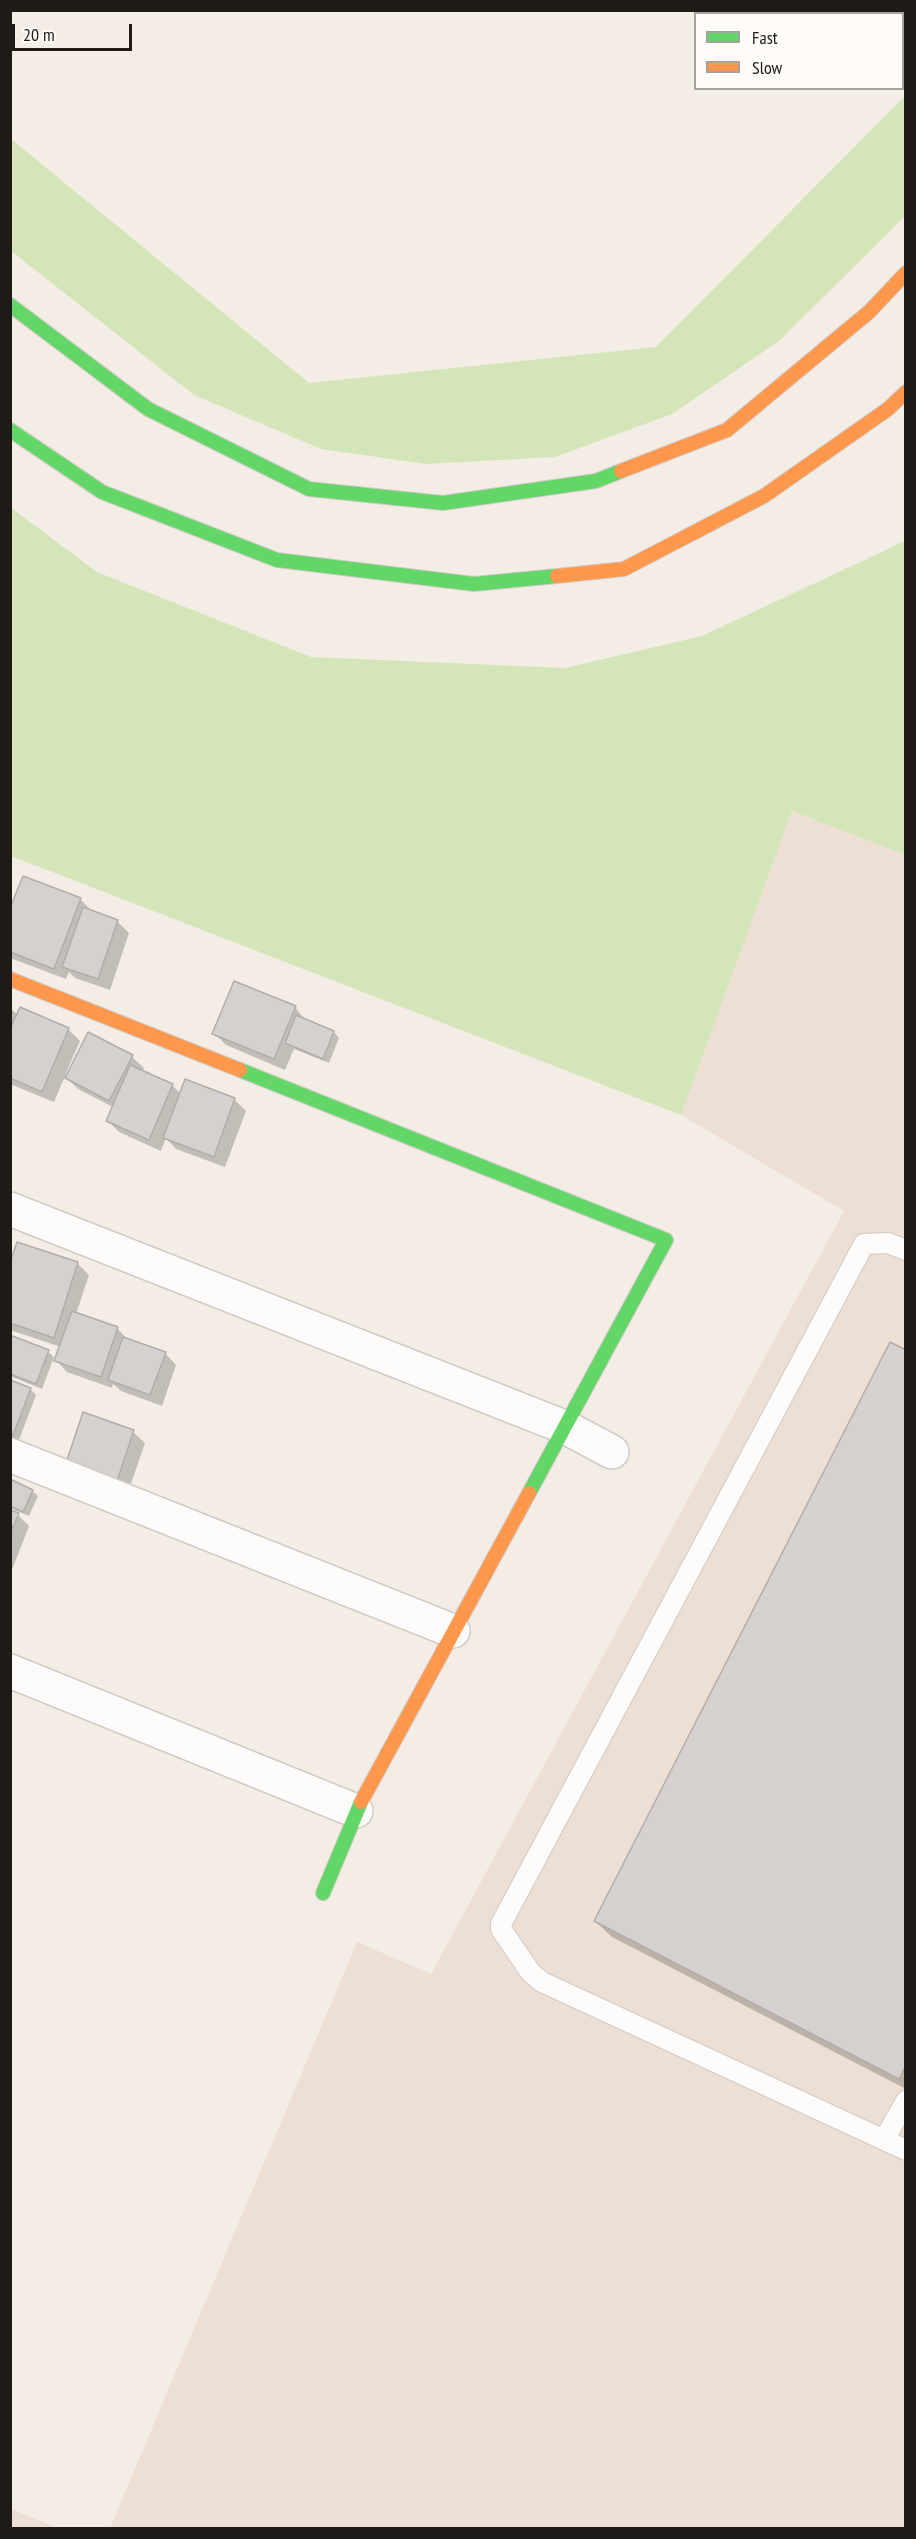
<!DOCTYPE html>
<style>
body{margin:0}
#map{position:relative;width:916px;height:2539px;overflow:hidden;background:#f4ede6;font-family:"PT Sans Narrow",sans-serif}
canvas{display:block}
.frame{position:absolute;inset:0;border:12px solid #1f1a16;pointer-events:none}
.legend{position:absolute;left:694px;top:12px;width:210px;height:78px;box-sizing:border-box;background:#fefbf9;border:2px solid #a5a19e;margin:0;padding:8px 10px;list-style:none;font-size:18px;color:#1f1a16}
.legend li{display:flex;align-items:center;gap:12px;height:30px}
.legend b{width:30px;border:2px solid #a5a19e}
.scale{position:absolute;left:12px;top:24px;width:120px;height:27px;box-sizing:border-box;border:3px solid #1f1a16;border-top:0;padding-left:8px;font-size:18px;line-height:21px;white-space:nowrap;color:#1f1a16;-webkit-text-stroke:4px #fefbf9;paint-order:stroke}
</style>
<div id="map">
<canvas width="916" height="2539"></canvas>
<div class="frame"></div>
<ul class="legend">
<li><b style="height:8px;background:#63d668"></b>Fast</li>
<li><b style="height:8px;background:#ff974d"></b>Slow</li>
</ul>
<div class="scale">20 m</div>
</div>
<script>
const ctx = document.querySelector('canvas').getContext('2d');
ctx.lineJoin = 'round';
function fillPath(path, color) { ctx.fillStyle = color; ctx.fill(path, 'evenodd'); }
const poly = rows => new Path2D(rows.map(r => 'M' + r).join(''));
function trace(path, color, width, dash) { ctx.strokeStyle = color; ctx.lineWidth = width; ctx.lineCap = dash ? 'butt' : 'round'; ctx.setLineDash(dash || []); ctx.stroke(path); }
const built = poly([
 [792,811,905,855,905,2528,110,2528,357,1942,431,1974,844,1211,681,1115],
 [10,2509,11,2509,57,2528,11,2528]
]);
const green = poly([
 [905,96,905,216,779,341,672,414,555,457,426,464,321,449,194,395,11,251,11,139,309,383,656,347],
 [10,507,97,572,311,657,565,668,702,636,905,541,905,855,792,811,681,1115,11,856]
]);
const shadow = poly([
 [80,899,92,911,117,921,129,933,110,990,75,978,69,972,66,979,10,958,10,912],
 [295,1007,306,1021,334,1032,339,1038,329,1063,294,1049,285,1070,226,1045,214,1033],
 [10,1008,18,1015,68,1029,80,1041,66,1073,68,1074,132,1057,144,1068,142,1072,172,1085,181,1094,234,1099,246,1111,225,1167,176,1149,166,1138,161,1151,119,1132,108,1121,113,1107,78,1089,65,1076,54,1102,10,1084],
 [77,1263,89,1275,76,1314,117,1328,129,1341,165,1353,176,1365,162,1406,121,1391,113,1384,112,1388,67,1372,56,1360,61,1347,10,1330,10,1267],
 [10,1337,48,1352,54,1357,42,1389,10,1376],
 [906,1352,906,2089,612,1937,595,1921],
 [10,1382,30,1389,36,1395,19,1440,10,1437],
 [133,1432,145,1443,126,1498,77,1480],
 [10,1481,32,1491,38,1496,29,1516,10,1508],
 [10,1512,18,1515,29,1526,10,1575]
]);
const building = poly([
 [23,876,81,898,54,969,10,952,10,908,23,876],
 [83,907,118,920,98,979,62,967,83,907],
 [234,981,296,1006,274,1059,212,1034,234,981],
 [20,1007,69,1028,42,1092,10,1078,10,1029,20,1007],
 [296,1015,334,1031,323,1059,285,1043,296,1015],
 [88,1032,133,1055,109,1101,65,1078,88,1032],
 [130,1065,173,1084,149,1140,106,1121,130,1065],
 [185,1079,235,1098,214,1157,163,1138,185,1079],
 [17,1242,78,1262,54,1338,10,1323,10,1262,17,1242],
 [72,1311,118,1327,101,1377,54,1361,72,1311],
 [10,1335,49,1350,36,1384,10,1374,10,1335],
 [123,1337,166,1352,150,1395,108,1380,123,1337],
 [890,1342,906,1350,906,2065,899,2079,594,1921,890,1342],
 [10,1380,31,1388,13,1435,10,1434,10,1380],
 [83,1412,134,1430,115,1487,64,1469,83,1412],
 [10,1479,33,1490,23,1512,10,1506,10,1479],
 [10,1510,19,1513,10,1534,10,1510]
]);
const lane = poly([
 [906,1250,888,1243,864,1244,501,1924,501,1929,531,1973,542,1982,906,2150],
 [885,2138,906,2101]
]);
const street = poly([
 [10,1209,567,1428,612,1452],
 [10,1455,453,1631],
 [10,1671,356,1811]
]);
const fast = poly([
 [10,305,148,409,309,489,443,503,596,481,621,471],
 [10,430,102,492,277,560,474,584,557,576],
 [240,1070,666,1240,529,1493],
 [323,1893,361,1802]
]);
const slow = poly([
 [621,471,727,430,869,312,906,273],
 [557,576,624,569,764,496,888,409,906,392],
 [10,979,240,1070],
 [361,1802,529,1493]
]);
fillPath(built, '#eddfd3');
fillPath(green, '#d4e5b9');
fillPath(shadow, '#0003');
fillPath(building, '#d6d0ce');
trace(building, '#b2acaa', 1.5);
trace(lane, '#d1cbc6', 22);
trace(street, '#d1cbc6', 36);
trace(fast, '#d1cbc6', 16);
trace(slow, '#d1cbc6', 16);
trace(lane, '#fdfcfb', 20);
trace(street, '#fdfcfb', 33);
trace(fast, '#63d668', 14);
trace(slow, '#ff974d', 14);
</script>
